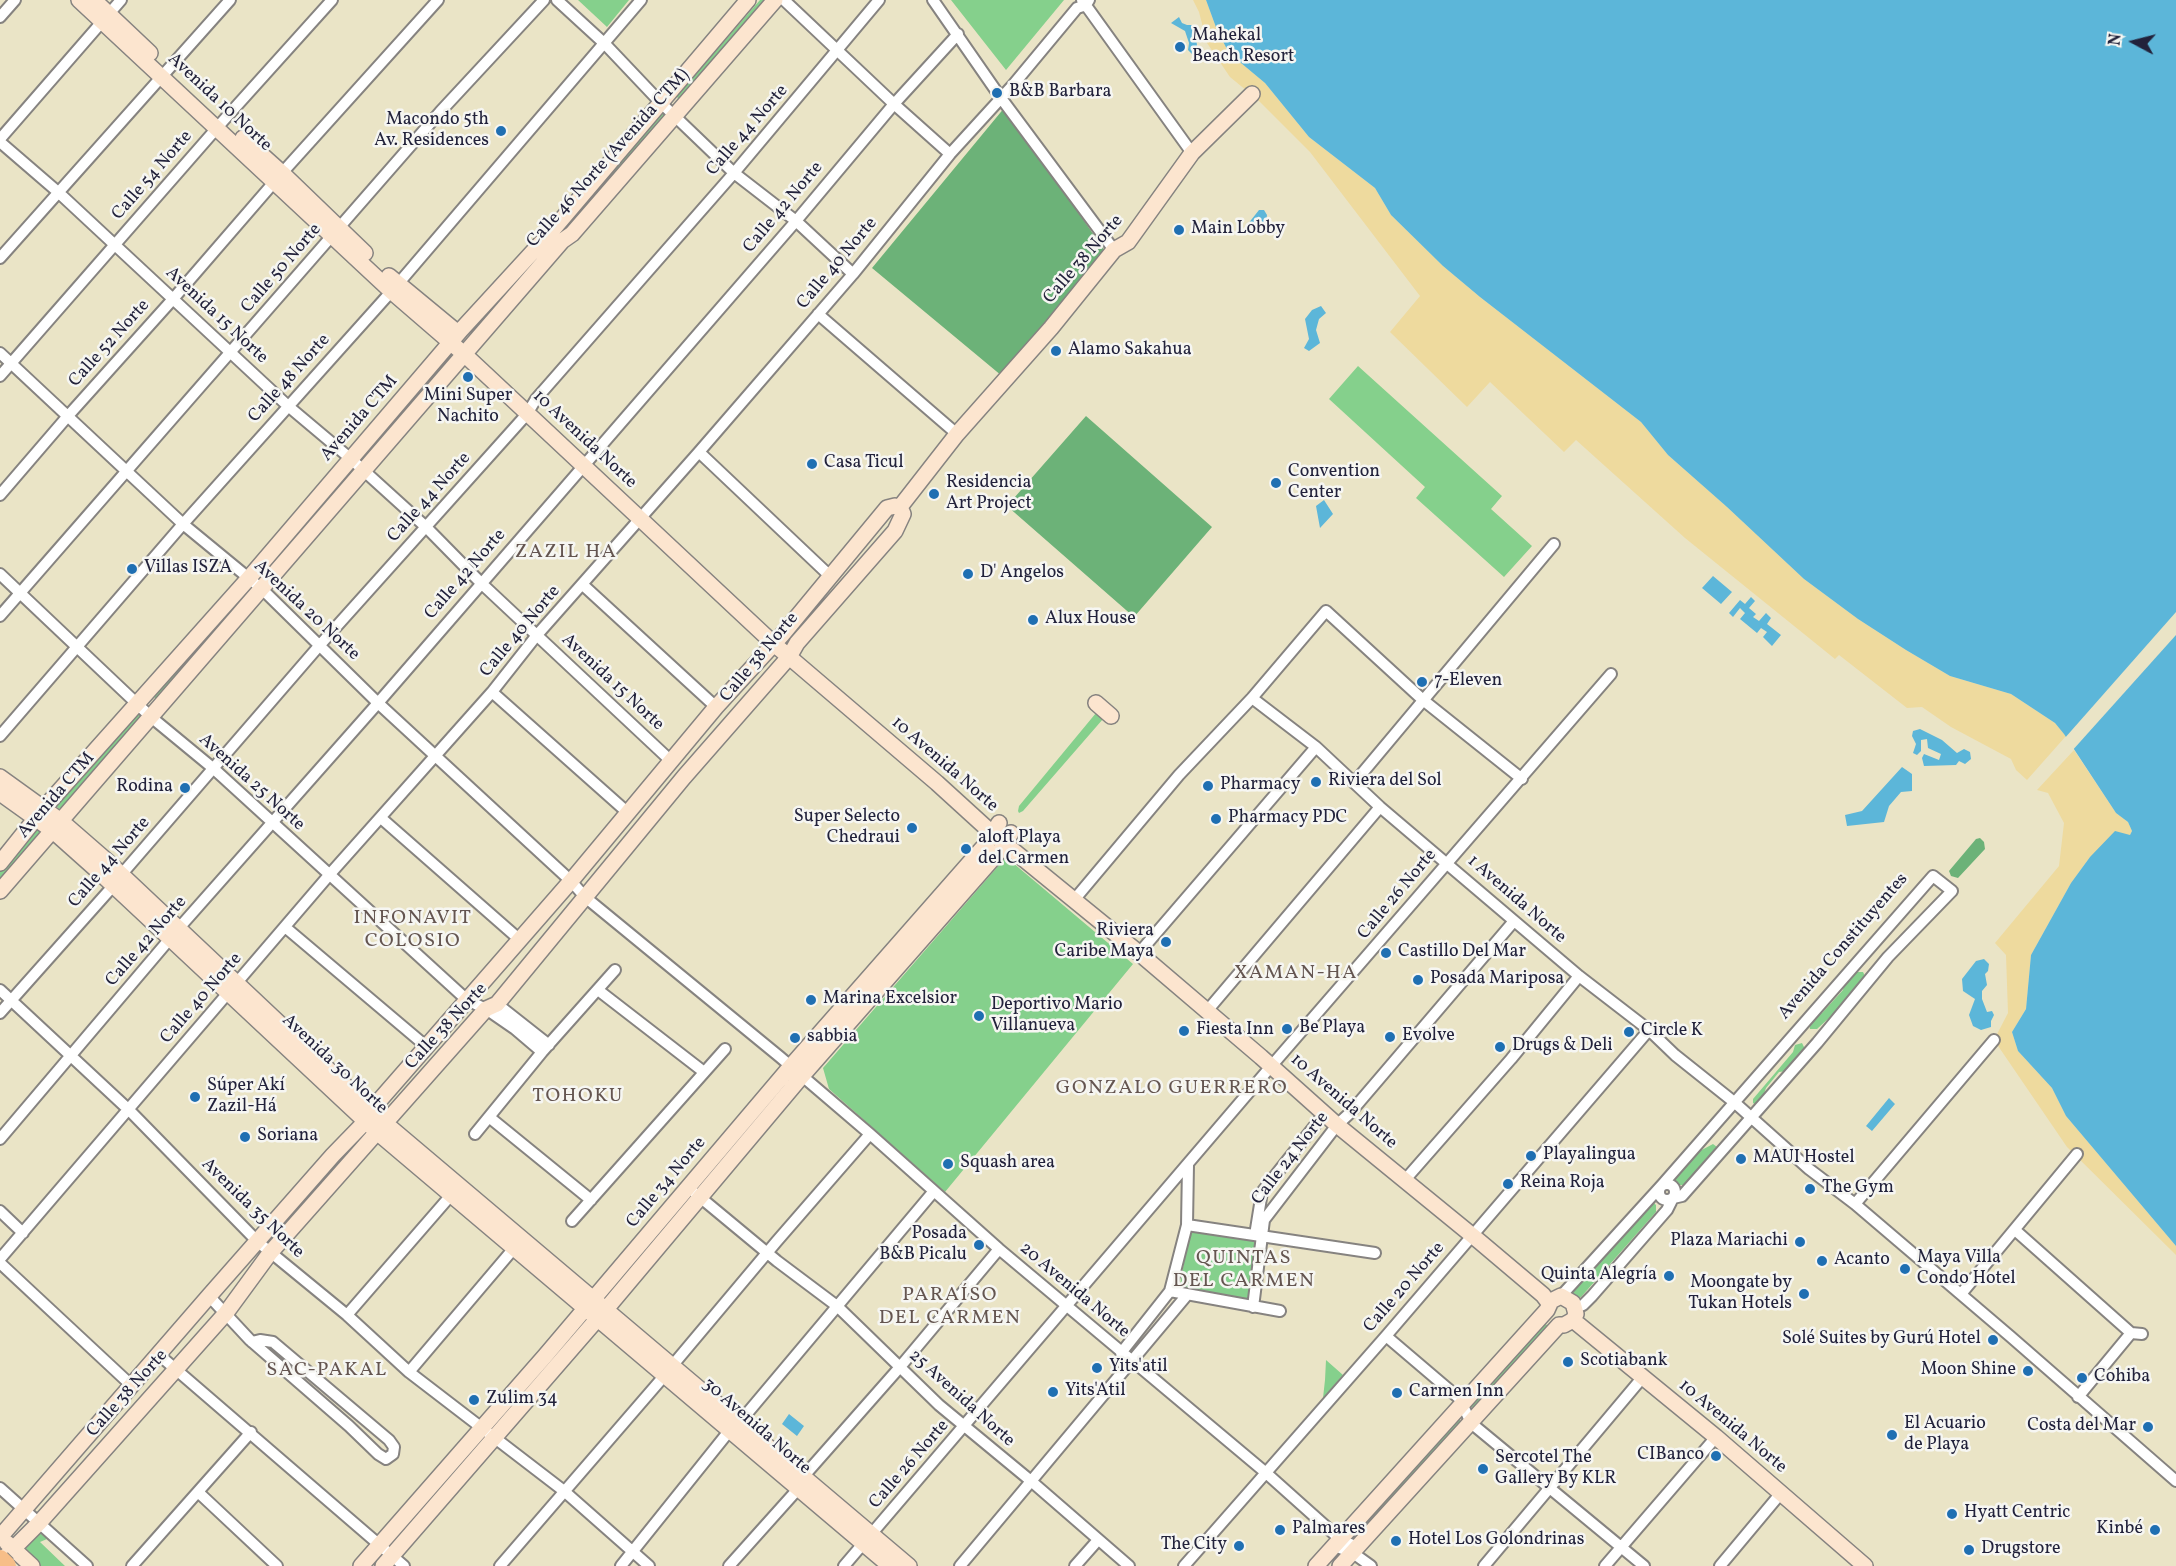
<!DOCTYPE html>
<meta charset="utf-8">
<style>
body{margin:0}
#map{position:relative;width:2176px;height:1566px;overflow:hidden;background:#eae4c6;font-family:Vollkorn,serif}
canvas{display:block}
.north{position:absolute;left:2104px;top:12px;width:60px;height:60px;-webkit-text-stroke:4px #f6f6f2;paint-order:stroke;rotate:277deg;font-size:16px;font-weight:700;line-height:24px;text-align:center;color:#22223b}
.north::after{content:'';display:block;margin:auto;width:21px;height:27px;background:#22223b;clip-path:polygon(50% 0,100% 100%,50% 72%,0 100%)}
</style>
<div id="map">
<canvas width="2176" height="1566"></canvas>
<div class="north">N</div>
</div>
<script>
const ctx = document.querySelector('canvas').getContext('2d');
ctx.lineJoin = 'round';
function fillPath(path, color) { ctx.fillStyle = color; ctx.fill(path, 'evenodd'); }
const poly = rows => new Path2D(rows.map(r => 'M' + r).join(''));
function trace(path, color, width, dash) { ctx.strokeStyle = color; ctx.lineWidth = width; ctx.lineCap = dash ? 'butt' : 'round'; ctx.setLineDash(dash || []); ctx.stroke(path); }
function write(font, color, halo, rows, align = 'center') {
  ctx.font = font + ' Vollkorn,serif'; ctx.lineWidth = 5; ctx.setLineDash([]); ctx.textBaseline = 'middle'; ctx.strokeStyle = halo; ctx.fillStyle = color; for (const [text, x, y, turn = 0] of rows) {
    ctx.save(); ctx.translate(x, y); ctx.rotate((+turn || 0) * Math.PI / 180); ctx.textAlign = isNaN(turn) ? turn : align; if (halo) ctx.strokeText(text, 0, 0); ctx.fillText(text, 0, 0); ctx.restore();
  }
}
const green = poly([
 [578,0,629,0,607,27],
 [760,0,766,0,681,100,678,99,677,96],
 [951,0,1064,0,1006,70],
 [663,112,666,116,581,215,577,214,576,211],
 [451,352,457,354,363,462,360,459,361,455],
 [1358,366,1502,496,1491,509,1532,546,1504,577,1416,498,1425,487,1329,399],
 [352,470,354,473,260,580,257,577,349,471],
 [249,587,252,590,156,701,154,696],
 [142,712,144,714,63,809,58,808,56,805,139,713],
 [1096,713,1103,719,1023,811,1019,813,1018,811,1019,806],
 [37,829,41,831,41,834,0,881,0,871],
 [1006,857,1133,964,945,1192,829,1089,823,1068],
 [1854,972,1863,972,1866,978,1838,1015,1829,1018,1817,1029,1810,1029,1809,1024,1819,1014,1822,1013,1843,990,1844,984],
 [1802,1043,1805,1049,1787,1071,1779,1072,1766,1088,1763,1097,1756,1105,1753,1103,1753,1099,1793,1052,1795,1045],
 [1713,1144,1717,1147,1685,1185,1679,1185,1674,1179,1696,1153],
 [1653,1202,1656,1205,1656,1212,1581,1297,1576,1297,1572,1294,1574,1289],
 [1190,1229,1258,1239,1247,1302,1179,1290],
 [1543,1324,1548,1325,1548,1328,1477,1407,1470,1407,1474,1399],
 [1326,1360,1343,1375,1323,1398,1325,1380],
 [1460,1419,1460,1426,1357,1539,1352,1540,1352,1535,1454,1422],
 [40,1533,47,1539,40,1542,65,1566,40,1566,26,1554,24,1550]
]);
const forest = poly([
 [1005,107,1105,251,1002,376,872,268],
 [1086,416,1212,527,1134,617,1007,506],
 [1980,838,1984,842,1985,849,1958,878,1951,876,1949,871,1976,839]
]);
const sand = poly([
 [1193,0,1206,0,1217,30,1229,53,1265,83,1309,137,1375,188,1391,215,1443,266,1480,297,1641,422,1668,455,1727,507,1804,579,1858,619,1906,650,1950,676,2011,694,2055,723,2066,736,2027,780,2016,770,2011,759,1951,727,1922,707,1907,708,1839,655,1835,659,1685,538,1576,440,1564,452,1490,382,1467,407,1390,332,1420,296,1310,152,1258,100,1230,77,1207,43,1199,12],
 [2074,750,2116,813,2128,822,2132,831,2130,835,2090,857,2071,883,2031,955,2026,1009,2012,1032,2018,1051,2052,1088,2066,1116,2176,1246,2176,1255,2067,1147,1994,1040,2008,1013,2006,955,1995,943,2059,866,2064,823,2048,793,2037,790]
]);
const water = poly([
 [1206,0,2176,0,2176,1246,2066,1116,2052,1088,2018,1051,2012,1032,2026,1009,2031,955,2071,883,2090,857,2115,831,2130,835,2132,831,2128,822,2116,813,2064,734,2055,723,2011,694,1950,676,1906,650,1858,619,1804,579,1727,507,1668,455,1641,422,1480,297,1443,266,1391,215,1375,188,1309,137,1265,83,1229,53,1217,30],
 [1179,17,1182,23,1187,25,1195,25,1197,46,1193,55,1188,50,1189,43,1185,31,1171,23],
 [1259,210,1264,210,1267,215,1266,222,1262,227,1256,230,1245,231,1244,229],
 [1321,306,1326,313,1319,319,1316,330,1320,343,1309,351,1304,348,1309,339,1305,319,1312,310],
 [1324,500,1333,514,1320,528,1316,506],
 [1713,576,1732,592,1721,604,1702,588],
 [1751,597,1755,601,1749,608,1756,614,1753,617,1759,621,1766,613,1771,618,1767,624,1781,635,1772,646,1763,637,1767,632,1761,628,1757,633,1740,619,1745,613,1740,608,1733,617,1729,613,1740,600,1745,604],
 [1920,729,1942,740,1957,753,1964,749,1970,752,1971,759,1965,764,1959,761,1956,765,1924,766,1922,758,1924,754,1939,760,1941,754,1928,748,1927,739,1921,740,1921,751,1917,755,1913,753,1916,744,1912,736,1913,731],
 [1902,767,1912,774,1912,791,1901,792,1889,806,1884,822,1847,826,1845,815,1862,811],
 [1984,959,1989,964,1988,971,1985,974,1987,985,1982,991,1982,999,1987,1012,1992,1011,1994,1015,1991,1021,1991,1027,1981,1030,1973,1026,1969,1015,1975,999,1963,991,1962,979,1976,961],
 [1889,1098,1895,1104,1872,1131,1866,1126],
 [789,1414,804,1426,797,1436,782,1424]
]);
const pier = poly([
 [2176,612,2176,635,2071,752,2064,739]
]);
const street = poly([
 [557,0,605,44,660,102,734,173,796,221,853,274],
 [784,0,894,104,950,154],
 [933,0,1001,98,1114,250],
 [1082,0,1192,153],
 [0,17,15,0],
 [0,139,121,0],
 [0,142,58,192,288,406,351,459,426,527,481,583,671,761],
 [0,258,230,0],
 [818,314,957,434],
 [0,353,183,524,262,589,378,703,571,881,585,897,780,1057,870,1134,999,1249,1265,1472,1341,1540,1358,1547],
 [0,376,223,121,332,0],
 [699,452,830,576],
 [0,495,67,417,173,299,282,173,438,0],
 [0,574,151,717,214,769,467,1000,486,1009,515,1029,542,1052],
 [583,585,716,707],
 [0,616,440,112,544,0],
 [492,692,627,812],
 [1252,698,1316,747,1380,807,1579,976,1649,1030,1675,1055,1734,1102,1809,1169,1855,1204,2011,1337,2176,1481],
 [0,736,183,524,398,284,641,0],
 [1354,783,1554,544],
 [381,818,520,940],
 [1074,900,1179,775,1252,698,1326,611,1423,700,1522,779],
 [285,927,427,1047],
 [1139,953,1316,747],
 [0,990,129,1110,258,1242,347,1315,409,1372,564,1491,649,1566],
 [598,990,704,1072],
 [497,1004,549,1045],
 [1207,1011,1380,807],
 [0,1013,114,885,121,875,319,646,527,414,536,399,734,173,879,0],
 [489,1117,591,1200],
 [475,1134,542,1052,615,970],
 [0,1139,179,928,378,703,796,221,894,104,958,34],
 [1404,1181,1511,1059,1579,976],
 '1659 1192a8 8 0 1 1 16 0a8 8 0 1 1-16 0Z',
 [695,1193,777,1261,837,1306,939,1405,1031,1481,1129,1566],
 [1855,1204,1994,1040],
 [0,1211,23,1233],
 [572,1221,725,1049],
 [1187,1225,1375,1253],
 [1256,1229,1262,1192,1324,1114],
 [2015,1230,2131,1333],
 [0,1259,330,874,492,692,537,635,699,452,853,274,950,154,1013,85,1077,8,1086,5,1089,0],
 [0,1263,131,1385],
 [1170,1291,1280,1311],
 [1961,1294,2077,1154],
 [209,1296,250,1340,349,1426,378,1454,386,1459,393,1454,394,1447,389,1440,273,1342,260,1340,252,1342],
 [1561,1296,1662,1185,1933,876,1952,891,1888,957,1817,1043,1682,1196,1673,1198,1667,1210,1592,1296,1583,1305,1576,1308],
 [1253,1307,1264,1220,1337,1125,1350,1113,1514,921],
 [347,1315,452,1194],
 [1386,1336,1460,1399,1471,1423,1644,1566],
 [1121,1353,1170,1291,1187,1225,1188,1165],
 [158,1354,404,1566],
 [672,1366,777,1241,870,1134],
 [409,1372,515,1247],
 [2078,1397,2131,1333,2142,1334],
 [803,1477,900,1367,999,1249],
 [0,1488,87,1566],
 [198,1492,277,1566],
 [1335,1546,1353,1553,1371,1566],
 [132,1566,251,1432],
 [500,1566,665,1375],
 [621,1566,730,1430,739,1423,934,1191],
 [729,1566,798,1489],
 [844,1566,1267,1071,1611,674],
 [960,1566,1187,1295],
 [1075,1566,1098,1540],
 [1184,1566,1386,1336,1649,1030],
 [1484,1566,1642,1378],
 [1605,1566,1716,1437],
 [1720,1566,1781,1493]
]);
const secondary = poly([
 [79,0,391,291,464,354,774,644,937,783,993,834,1139,953,1261,1057,1337,1125,1479,1241,1543,1295,1549,1303],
 [94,0,150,53],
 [243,138,282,173,365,253],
 [389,276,458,333],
 [900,507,957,434,1051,328,1114,250,1128,242,1192,153,1252,94],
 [1096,703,1111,716],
 [0,777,61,821,107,861,385,1123,909,1566],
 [0,793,53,831,99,872,378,1133,890,1566],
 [0,863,44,808,249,578,461,330,551,232,748,0],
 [0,891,562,241,572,234,775,0],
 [1573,1320,1716,1437,1865,1566],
 [0,1537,209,1296,333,1155,366,1121,372,1109,571,881,716,707,782,635,887,508,895,506,900,507],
 [7,1543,32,1566],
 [0,1562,39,1523,226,1313,270,1253,486,1009,497,1004,684,777,789,657,797,643,895,531,903,514,900,507],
 [361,1566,545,1356,791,1066,987,843,999,823],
 [383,1566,612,1302,802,1076,1003,847,1011,833],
 [1316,1566,1547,1310,1551,1301,1561,1296,1573,1303,1576,1314,1573,1320,1564,1325,1559,1325,1340,1566]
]);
const highwayBridge = poly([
 [0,1560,6,1566]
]);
const markers = [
 [1180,47,6,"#1f6fb2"],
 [997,93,6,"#1f6fb2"],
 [501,131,6,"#1f6fb2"],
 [1179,230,6,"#1f6fb2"],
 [1056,351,6,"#1f6fb2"],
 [468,377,6,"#1f6fb2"],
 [812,464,6,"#1f6fb2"],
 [1276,483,6,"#1f6fb2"],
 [934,494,6,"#1f6fb2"],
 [132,569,6,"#1f6fb2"],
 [968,574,6,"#1f6fb2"],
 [1033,620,6,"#1f6fb2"],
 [1422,682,6,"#1f6fb2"],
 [1316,782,6,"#1f6fb2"],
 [1208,786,6,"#1f6fb2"],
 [185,788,6,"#1f6fb2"],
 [1216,819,6,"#1f6fb2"],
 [912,828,6,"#1f6fb2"],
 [966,849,6,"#1f6fb2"],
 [1166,942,6,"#1f6fb2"],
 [1386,953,6,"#1f6fb2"],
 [1418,980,6,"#1f6fb2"],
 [811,1000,6,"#1f6fb2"],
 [979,1016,6,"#1f6fb2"],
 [1287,1029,6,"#1f6fb2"],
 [1184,1031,6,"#1f6fb2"],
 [1629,1032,6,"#1f6fb2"],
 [1390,1037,6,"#1f6fb2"],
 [795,1038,6,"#1f6fb2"],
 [1500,1047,6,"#1f6fb2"],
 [195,1097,6,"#1f6fb2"],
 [245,1137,6,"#1f6fb2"],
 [1531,1156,6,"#1f6fb2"],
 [1741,1159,6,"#1f6fb2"],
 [948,1164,6,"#1f6fb2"],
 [1508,1184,6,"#1f6fb2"],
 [1810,1189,6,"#1f6fb2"],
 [1800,1242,6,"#1f6fb2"],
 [979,1245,6,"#1f6fb2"],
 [1822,1261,6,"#1f6fb2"],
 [1905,1269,6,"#1f6fb2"],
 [1669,1276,6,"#1f6fb2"],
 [1804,1294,6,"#1f6fb2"],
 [1993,1340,6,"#1f6fb2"],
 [1568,1362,6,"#1f6fb2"],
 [1097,1368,6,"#1f6fb2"],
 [2028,1371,6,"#1f6fb2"],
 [2082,1378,6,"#1f6fb2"],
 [1053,1392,6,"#1f6fb2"],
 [1397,1393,6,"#1f6fb2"],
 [474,1400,6,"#1f6fb2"],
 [2148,1427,6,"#1f6fb2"],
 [1892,1435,6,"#1f6fb2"],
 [1716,1456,6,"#1f6fb2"],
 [1483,1469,6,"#1f6fb2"],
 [1952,1514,6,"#1f6fb2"],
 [1280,1530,6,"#1f6fb2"],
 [2155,1530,6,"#1f6fb2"],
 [1396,1541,6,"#1f6fb2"],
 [1239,1546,6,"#1f6fb2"],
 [1969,1550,6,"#1f6fb2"]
];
const poiNames = [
 ["Mahekal",1192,37],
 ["Beach Resort",1192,58],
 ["B&B Barbara",1009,93],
 ["Macondo 5th",489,121,"right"],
 ["Av. Residences",489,142,"right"],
 ["Main Lobby",1191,230],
 ["Alamo Sakahua",1068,351],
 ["Mini Super",468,397,"center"],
 ["Nachito",468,418,"center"],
 ["Casa Ticul",824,464],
 ["Convention",1288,473],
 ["Center",1288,494],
 ["Residencia",946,484],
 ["Art Project",946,505],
 ["Villas ISZA",144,569],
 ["D' Angelos",980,574],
 ["Alux House",1045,620],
 ["7-Eleven",1434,682],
 ["Riviera del Sol",1328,782],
 ["Pharmacy",1220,786],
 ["Rodina",173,788,"right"],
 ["Super Selecto",900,818,"right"],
 ["Chedraui",900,839,"right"],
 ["Pharmacy PDC",1228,819],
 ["aloft Playa",978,839],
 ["del Carmen",978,860],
 ["Riviera",1154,932,"right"],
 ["Caribe Maya",1154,953,"right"],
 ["Castillo Del Mar",1398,953],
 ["Posada Mariposa",1430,980],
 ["Marina Excelsior",823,1000],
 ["Deportivo Mario",991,1006],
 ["Villanueva",991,1027],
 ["Be Playa",1299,1029],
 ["Fiesta Inn",1196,1031],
 ["Circle K",1641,1032],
 ["Evolve",1402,1037],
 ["sabbia",807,1038],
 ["Drugs & Deli",1512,1047],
 ["Súper Akí",207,1087],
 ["Zazil-Há",207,1108],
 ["Soriana",257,1137],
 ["Playalingua",1543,1156],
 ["MAUI Hostel",1753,1159],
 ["Squash area",960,1164],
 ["Reina Roja",1520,1184],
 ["The Gym",1822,1189],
 ["Posada",967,1235,"right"],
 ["B&B Picalu",967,1256,"right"],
 ["Plaza Mariachi",1788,1242,"right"],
 ["Maya Villa",1917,1259],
 ["Condo Hotel",1917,1280],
 ["Acanto",1834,1261],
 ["Quinta Alegría",1657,1276,"right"],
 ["Moongate by",1792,1284,"right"],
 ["Tukan Hotels",1792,1305,"right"],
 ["Solé Suites by Gurú Hotel",1981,1340,"right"],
 ["Scotiabank",1580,1362],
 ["Yits'atil",1109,1368],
 ["Moon Shine",2016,1371,"right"],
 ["Cohiba",2094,1378],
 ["Yits'Atil",1065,1392],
 ["Carmen Inn",1409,1393],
 ["Zulim 34",486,1400],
 ["El Acuario",1904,1425],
 ["de Playa",1904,1446],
 ["Costa del Mar",2136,1427,"right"],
 ["CIBanco",1704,1456,"right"],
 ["Sercotel The",1495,1459],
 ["Gallery By KLR",1495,1480],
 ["Hyatt Centric",1964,1514],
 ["Palmares",1292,1530],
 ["Kinbé",2143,1530,"right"],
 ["Hotel Los Golondrinas",1408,1541],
 ["The City",1227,1546,"right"],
 ["Drugstore",1981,1550]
];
const streetNames = [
 ["Avenida 10 Norte",219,103,43],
 ["Calle 44 Norte",748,131,-49],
 ["Calle 46 Norte (Avenida CTM)",609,159,-48],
 ["Calle 54 Norte",153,176,-49],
 ["Calle 42 Norte",784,208,-50],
 ["Calle 38 Norte",1084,260,-49],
 ["Calle 40 Norte",838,264,-50],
 ["Calle 50 Norte",282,269,-49],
 ["Avenida 15 Norte",216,316,43],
 ["Calle 52 Norte",110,344,-48],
 ["Calle 48 Norte",290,379,-48],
 ["Avenida CTM",360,419,-49],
 ["10 Avenida Norte",584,440,43],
 ["Calle 44 Norte",430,498,-48],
 ["Calle 42 Norte",466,575,-49],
 ["Avenida 20 Norte",306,611,43],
 ["Calle 40 Norte",521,632,-50],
 ["Calle 38 Norte",760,658,-50],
 ["Avenida 15 Norte",612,683,43],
 ["10 Avenida Norte",944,765,41],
 ["Avenida 25 Norte",251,783,42],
 ["Avenida CTM",57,796,-49],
 ["Calle 44 Norte",110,863,-49],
 ["Calle 26 Norte",1398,895,-50],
 ["1 Avenida Norte",1516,900,41],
 ["Calle 42 Norte",147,942,-49],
 ["Avenida Constituyentes",1844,947,-49],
 ["Calle 40 Norte",202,999,-49],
 ["Calle 38 Norte",447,1027,-47],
 ["Avenida 30 Norte",334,1065,43],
 ["10 Avenida Norte",1343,1102,41],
 ["Calle 24 Norte",1291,1159,-52],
 ["Calle 34 Norte",667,1183,-50],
 ["Avenida 35 Norte",252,1209,44],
 ["Calle 20 Norte",1405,1288,-49],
 ["20 Avenida Norte",1074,1291,40],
 ["Calle 38 Norte",128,1394,-48],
 ["25 Avenida Norte",961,1399,42],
 ["30 Avenida Norte",756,1427,41],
 ["10 Avenida Norte",1732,1427,40],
 ["Calle 26 Norte",910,1465,-49]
];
const neighbourhoodNames = [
 ["ZAZIL HA",566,553],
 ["INFONAVIT",413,919],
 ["COLOSIO",413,942],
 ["XAMAN-HA",1296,974],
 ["GONZALO GUERRERO",1172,1089],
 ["TOHOKU",578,1097],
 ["QUINTAS",1244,1259],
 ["DEL CARMEN",1244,1282],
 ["PARAÍSO",950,1296],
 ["DEL CARMEN",950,1319],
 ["SAC-PAKAL",327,1371]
];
fillPath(green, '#85d08c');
fillPath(forest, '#6cb278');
fillPath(sand, '#eeda9e');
fillPath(water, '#5cb6d9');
fillPath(pier, '#eae4c6');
trace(street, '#868380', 14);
trace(secondary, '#868380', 18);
trace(street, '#fff', 10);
trace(secondary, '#fce5cf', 15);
trace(highwayBridge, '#868380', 22, []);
trace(highwayBridge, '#f7be88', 20);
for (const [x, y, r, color] of markers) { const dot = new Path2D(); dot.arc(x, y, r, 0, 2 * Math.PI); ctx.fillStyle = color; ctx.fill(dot); trace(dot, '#f6f6f2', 2); }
write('18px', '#22223b', '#f6f6f2', poiNames, 'left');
write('18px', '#22223b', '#f6f6f2', streetNames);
ctx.letterSpacing = '1.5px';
write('20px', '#645550', '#f6f6f2', neighbourhoodNames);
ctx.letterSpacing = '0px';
</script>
